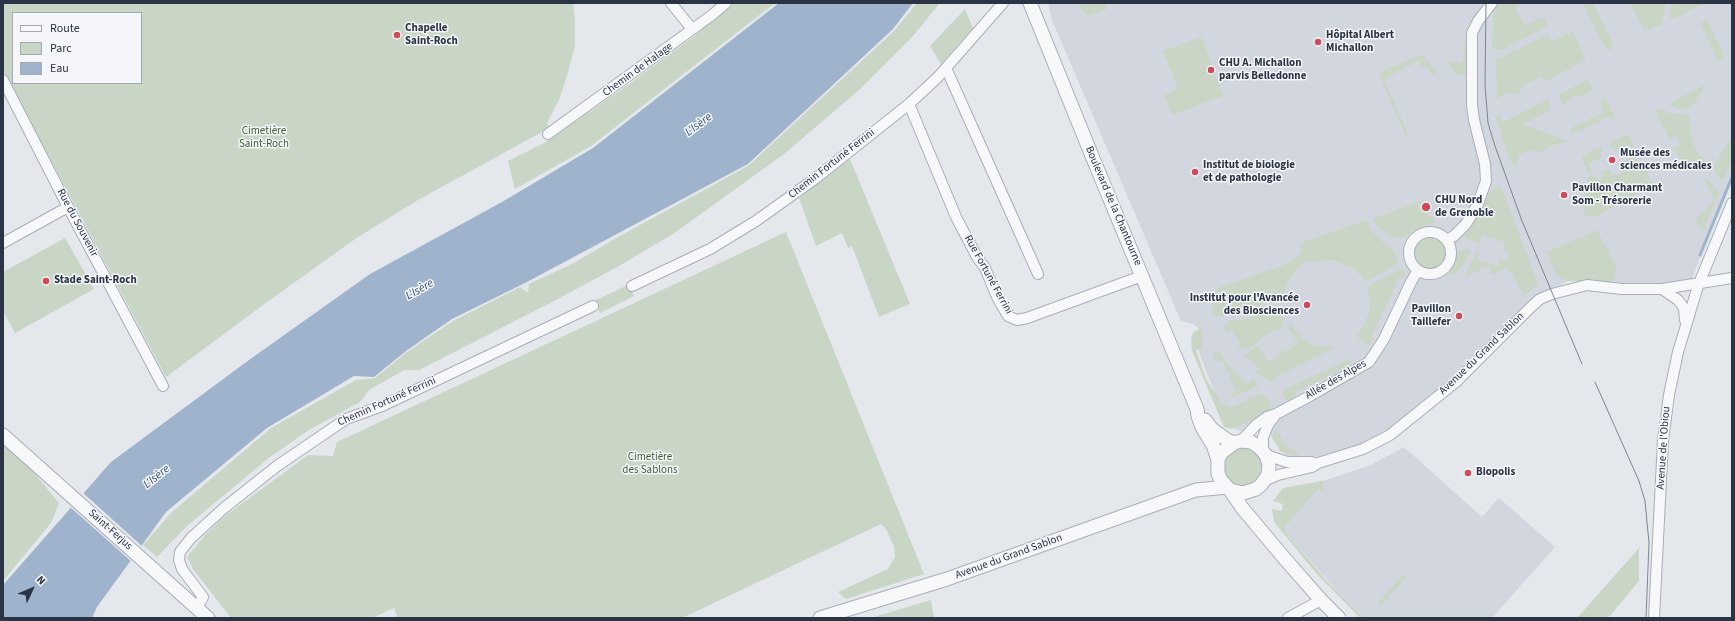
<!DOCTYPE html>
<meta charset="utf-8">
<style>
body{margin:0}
#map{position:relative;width:1735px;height:621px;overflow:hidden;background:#e4e7ec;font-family:"Source Sans 3",sans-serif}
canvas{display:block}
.frame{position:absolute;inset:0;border:4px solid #2b3445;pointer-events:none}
.legend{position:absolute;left:12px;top:12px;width:130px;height:72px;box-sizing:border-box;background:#f4f6f9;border:1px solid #a4a8b1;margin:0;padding:5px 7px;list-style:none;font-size:12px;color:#2b3445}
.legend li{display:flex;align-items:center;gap:8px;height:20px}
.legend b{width:20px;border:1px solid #a4a8b1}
.north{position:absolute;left:12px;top:569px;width:40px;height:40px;-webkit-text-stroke:3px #f4f6f9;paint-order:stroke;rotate:46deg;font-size:11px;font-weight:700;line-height:16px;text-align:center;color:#2b3445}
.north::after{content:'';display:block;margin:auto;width:14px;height:18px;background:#2b3445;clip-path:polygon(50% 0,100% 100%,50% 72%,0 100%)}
</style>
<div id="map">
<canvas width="1735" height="621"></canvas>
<div class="frame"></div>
<ul class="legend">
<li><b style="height:5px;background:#f7f8fa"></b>Route</li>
<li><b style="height:11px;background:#c9d6c5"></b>Parc</li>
<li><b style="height:11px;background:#9fb4cc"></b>Eau</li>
</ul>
<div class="north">N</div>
</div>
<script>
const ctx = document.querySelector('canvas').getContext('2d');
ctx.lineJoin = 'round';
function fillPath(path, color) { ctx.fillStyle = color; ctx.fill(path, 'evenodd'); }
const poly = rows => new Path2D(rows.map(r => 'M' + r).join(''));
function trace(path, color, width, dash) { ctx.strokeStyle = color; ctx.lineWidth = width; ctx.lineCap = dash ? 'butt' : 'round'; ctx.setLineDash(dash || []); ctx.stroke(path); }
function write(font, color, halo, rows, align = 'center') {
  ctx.font = font + ' "Source Sans 3",sans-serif'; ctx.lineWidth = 3; ctx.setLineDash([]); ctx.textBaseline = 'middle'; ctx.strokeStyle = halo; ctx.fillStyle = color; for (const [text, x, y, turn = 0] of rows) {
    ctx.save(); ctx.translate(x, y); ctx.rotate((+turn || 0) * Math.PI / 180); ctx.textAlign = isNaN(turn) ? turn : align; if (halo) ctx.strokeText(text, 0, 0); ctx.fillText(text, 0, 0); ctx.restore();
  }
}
const built = poly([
 [1048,3,1732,3,1732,181,1709,233,1692,279,1651,287,1609,282,1567,281,1523,312,1412,419,1355,447,1305,459,1288,457,1280,450,1270,434,1261,430,1246,433,1228,426,1199,353,1198,344,1202,335,1198,328,1193,324,1181,321,1052,20],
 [1404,447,1482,517,1499,498,1555,547,1492,618,1363,618,1338,592,1284,531,1282,511,1285,489,1326,480,1371,465]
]);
const green = poly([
 [3,3,573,3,575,19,575,46,567,76,559,100,547,123,549,128,418,200,358,237,263,305,166,377,3,70],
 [13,13,141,13,141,83,13,83],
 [733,3,775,3,591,146,515,189,508,161,544,143,618,92,693,37],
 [917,3,940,3,913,36,859,90,784,154,673,234,617,267,558,299,419,370,404,370,369,390,360,402,309,430,270,457,188,525,157,557,143,545,171,513,271,428,356,380,375,378,407,352,453,321,520,287,528,293,529,284,574,263,618,237,748,166,894,31],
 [1077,3,1105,3,1107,9,1088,16],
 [1496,3,1524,3,1515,8,1525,26,1543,17,1548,25,1502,50,1492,48,1494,6],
 [1585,3,1593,3,1613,44,1612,48,1609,50,1604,46,1583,4],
 [1630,3,1666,3,1661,25,1645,31],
 [1674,3,1705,3,1671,20,1670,11],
 [965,9,973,28,941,64,930,46],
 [1707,20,1725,57,1718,61,1700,23],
 [1573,31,1586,60,1545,82,1542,76,1519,88,1522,93,1507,93,1497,100,1496,59,1499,59,1547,34,1552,42],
 [1202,37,1223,96,1172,115,1164,95,1178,89,1163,51],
 [1465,37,1468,38,1467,71,1466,75,1456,75,1446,60,1449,59,1449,62,1463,63],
 [1419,56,1424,56,1437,72,1433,75,1426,66,1421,67,1418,61,1384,79,1404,124,1408,136,1406,137,1379,74,1380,72],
 [1588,79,1593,90,1579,97,1573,96,1571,101,1563,105,1558,95],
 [1704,85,1698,98,1688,109,1676,108,1669,104],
 [1605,96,1615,118,1613,121,1610,116,1569,136,1572,131,1571,128,1582,122,1585,124,1588,122,1589,119,1604,112,1600,103,1603,101],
 [1548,99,1551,107,1548,112,1523,124,1570,142,1557,144,1538,153,1529,150,1525,151,1518,158,1518,165,1514,167,1506,150,1496,116,1499,115,1503,122],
 [1662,108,1668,113,1689,115,1691,136,1695,147,1699,154,1706,161,1687,171,1675,148,1681,145,1677,136,1670,139,1655,111],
 [1628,134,1635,148,1632,149,1629,144,1615,151,1613,147,1611,147,1609,143],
 [1732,137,1732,160,1723,180,1721,178,1719,179,1713,166],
 [1600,147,1603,151,1599,153,1602,157,1588,164,1592,172,1589,174,1581,157],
 [1634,156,1642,163,1654,186,1592,218,1586,216,1578,198,1593,190,1587,178,1594,175,1598,180,1604,177,1602,172,1609,169,1611,174,1619,175,1621,173,1621,169,1623,168,1621,163],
 [850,159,910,304,879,317,852,246,848,248,842,233,816,246,799,198],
 [1707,178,1719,193,1702,233,1697,222,1696,218,1712,203,1713,196,1705,180],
 [1501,186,1538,284,1524,296,1511,273,1506,268,1492,275,1488,266,1467,276,1467,271,1477,252,1479,253,1477,260,1498,266,1500,259,1507,261,1510,252,1503,250,1505,242,1482,235,1479,244,1466,238,1465,235,1488,195,1493,189],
 [1423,200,1429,216,1435,220,1435,222,1415,229,1405,238,1389,236,1378,227,1373,219],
 [1366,220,1373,232,1384,243,1394,250,1399,263,1365,282,1362,276,1353,269,1334,260,1307,262,1301,265,1291,277,1282,295,1250,310,1236,314,1215,316,1213,314,1212,299,1214,292,1220,287,1284,265,1298,257,1301,249,1300,243],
 [1597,230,1616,266,1615,279,1609,282,1567,281,1557,276,1546,252],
 [786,232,924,574,846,599,838,592,888,569,895,557,894,546,886,529,881,524,682,618,398,618,394,608,372,618,231,618,193,569,187,557,205,535,225,516,308,455,333,456,337,442],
 [65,238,94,289,15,333,3,311,3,272],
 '1415 253a15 15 0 1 1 30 0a15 15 0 1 1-30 0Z',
 [1465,249,1470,250,1468,258,1460,269,1452,275,1450,274,1459,252],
 [1402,268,1405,274,1403,278,1400,277,1371,337,1374,339,1370,345,1357,337,1367,318,1370,306,1367,287],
 [628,285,634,296,600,313,594,301],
 [1271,308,1278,308,1284,320,1280,328,1264,336,1254,346,1246,349,1235,348,1240,345,1232,330,1227,333,1224,326,1228,321,1247,319],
 [1291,324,1300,337,1309,343,1319,346,1336,347,1274,378,1276,381,1271,381,1255,372,1258,369,1248,358,1245,361,1244,355,1258,346,1268,362,1298,343,1288,327],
 [1202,327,1203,329,1202,348,1196,350,1206,379,1221,402,1229,407,1237,405,1257,395,1263,394,1270,402,1271,409,1263,415,1232,429,1224,427,1192,351,1191,339,1193,333],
 [1219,351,1230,367,1248,384,1253,379,1260,385,1233,397,1231,395,1236,391,1222,360,1215,362,1212,352],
 [1349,359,1352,364,1295,393,1296,397,1288,401,1284,398,1282,392,1284,390],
 [1277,430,1287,447,1299,453,1299,455,1281,452,1272,438,1274,432],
 [3,441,20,456,59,503,51,523,3,581],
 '1224 467a19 19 0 1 1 38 0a19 19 0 1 1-38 0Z',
 [1322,481,1325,492,1319,488,1286,525,1284,531,1326,580,1361,616,1360,618,1316,573,1274,522,1272,509,1282,511,1283,504,1273,501,1283,488],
 [1639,548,1639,581,1608,618,1577,618],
 [1403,575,1406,578,1381,606,1378,603],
 [931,600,934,618,871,618]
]);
const water = poly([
 [779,3,913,3,893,29,748,164,525,283,452,319,406,351,374,377,354,376,267,428,166,512,97,607,92,618,3,618,3,585,111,462,249,360,370,274,502,202,593,148]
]);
const pier = poly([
 [82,492,143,547,132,562,69,506]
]);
const stream = poly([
 [1700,255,1732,177]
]);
const minor = poly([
 [671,3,692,29],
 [946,68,1038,274],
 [3,80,68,207,163,386],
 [909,104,956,217,977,257,985,268,998,299,1008,316,1017,320,1027,318,1142,276],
 [548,134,712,15,726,3],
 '1409 253a21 21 0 1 1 42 0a21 21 0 1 1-42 0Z',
 [1446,240,1454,236,1466,224,1478,204,1486,181,1485,164,1474,120,1472,105,1472,33,1478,21,1492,3],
 [3,243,68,207],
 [632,286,710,249,756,221,816,178,909,104,938,77,1003,3],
 [1662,289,1678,300,1684,308,1685,320],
 [1241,441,1256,425,1267,417,1276,414,1310,396,1369,362,1384,339,1411,282,1418,270],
 [1263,451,1263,437,1268,425,1276,414],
 [1266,455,1287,462,1312,462],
 [1266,480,1278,475,1312,467,1318,463,1363,449,1390,435,1457,381,1531,307,1540,299,1552,294,1587,285,1622,289,1662,289,1732,278],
 [197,608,203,597,182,569,179,560,180,552,191,538,224,508,277,466,346,419,382,406,593,306],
 [1288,618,1321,600],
 [1654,618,1663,440,1669,395,1678,352,1698,286,1732,203]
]);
const tertiary = poly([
 [1030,3,1092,156,1197,409,1198,416,1202,427,1213,445,1218,460,1218,474,1221,480,1230,490,1243,493,1256,489,1261,485,1268,475,1269,465,1266,455,1259,447,1251,442,1241,441,1234,443,1221,453,1218,460],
 [1205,420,1212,429,1227,440,1234,443],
 [3,435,208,618],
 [1230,490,1243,509,1285,559,1321,600,1339,618],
 [820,618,947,579,1196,490,1227,487]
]);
const tram = poly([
 [1486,3,1485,85,1488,123,1495,146,1522,221,1582,364],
 [1595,382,1639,481,1645,501,1649,543,1646,618]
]);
const markers = [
 [397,35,4,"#d1495b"],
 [1318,42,4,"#d1495b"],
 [1211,70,4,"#d1495b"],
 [1612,160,4,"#d1495b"],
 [1195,172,4,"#d1495b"],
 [1564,195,4,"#d1495b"],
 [1426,207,5,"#d1495b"],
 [46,281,4,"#d1495b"],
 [1307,305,4,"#d1495b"],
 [1459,316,4,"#d1495b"],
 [1468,473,4,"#d1495b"]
];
const poiNames = [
 ["Chapelle",405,29],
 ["Saint-Roch",405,42],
 ["Hôpital Albert",1326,36],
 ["Michallon",1326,49],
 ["CHU A. Michallon",1219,64],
 ["parvis Belledonne",1219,77],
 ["Musée des",1620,154],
 ["sciences médicales",1620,167],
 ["Institut de biologie",1203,166],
 ["et de pathologie",1203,179],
 ["Pavillon Charmant",1572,189],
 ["Som - Trésorerie",1572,202],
 ["CHU Nord",1435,201],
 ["de Grenoble",1435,214],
 ["Stade Saint-Roch",54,281],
 ["Institut pour l'Avancée",1299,299,"right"],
 ["des Biosciences",1299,312,"right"],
 ["Pavillon",1451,310,"right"],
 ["Taillefer",1451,323,"right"],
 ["Biopolis",1476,473]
];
const streetNames = [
 ["Chemin de Halage",638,70,-36],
 ["Chemin Fortuné Ferrini",832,164,-38],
 ["Boulevard de la Chantourne",1113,206,67],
 ["Rue du Souvenir",77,223,62],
 ["Rue Fortuné Ferrini",988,275,61],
 ["Avenue du Grand Sablon",1482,354,-44],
 ["Allée des Alpes",1336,380,-30],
 ["Chemin Fortuné Ferrini",387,402,-24],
 ["Avenue de l'Obiou",1664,448,-86],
 ["Saint-Ferjus",110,530,42],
 ["Avenue du Grand Sablon",1009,557,-20]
];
const parkNames = [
 ["Cimetière",264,132],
 ["Saint-Roch",264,145],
 ["Cimetière",650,458],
 ["des Sablons",650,471]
];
const waterNames = [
 ["L'Isère",699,125,-37],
 ["L'Isère",420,290,-30],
 ["L'Isère",157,477,-39]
];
fillPath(built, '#d2d6de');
fillPath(green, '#c9d6c5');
fillPath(water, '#9fb4cc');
fillPath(pier, '#e4e7ec');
trace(stream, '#9fb4cc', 3);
trace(minor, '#a9aeb7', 12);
trace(tertiary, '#a9aeb7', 15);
trace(minor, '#f7f8fa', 10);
trace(tertiary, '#f7f8fa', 13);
trace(tram, '#7d8696', 1);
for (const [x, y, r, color] of markers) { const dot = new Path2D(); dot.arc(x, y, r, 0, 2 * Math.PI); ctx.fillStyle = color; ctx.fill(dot); trace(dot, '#f4f6f9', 1.5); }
write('bold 11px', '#2b3445', '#f4f6f9', poiNames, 'left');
write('11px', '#2b3445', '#f4f6f9', streetNames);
write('11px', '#3f6138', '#f4f6f9', parkNames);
write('italic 12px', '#34527a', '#f4f6f9', waterNames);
</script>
